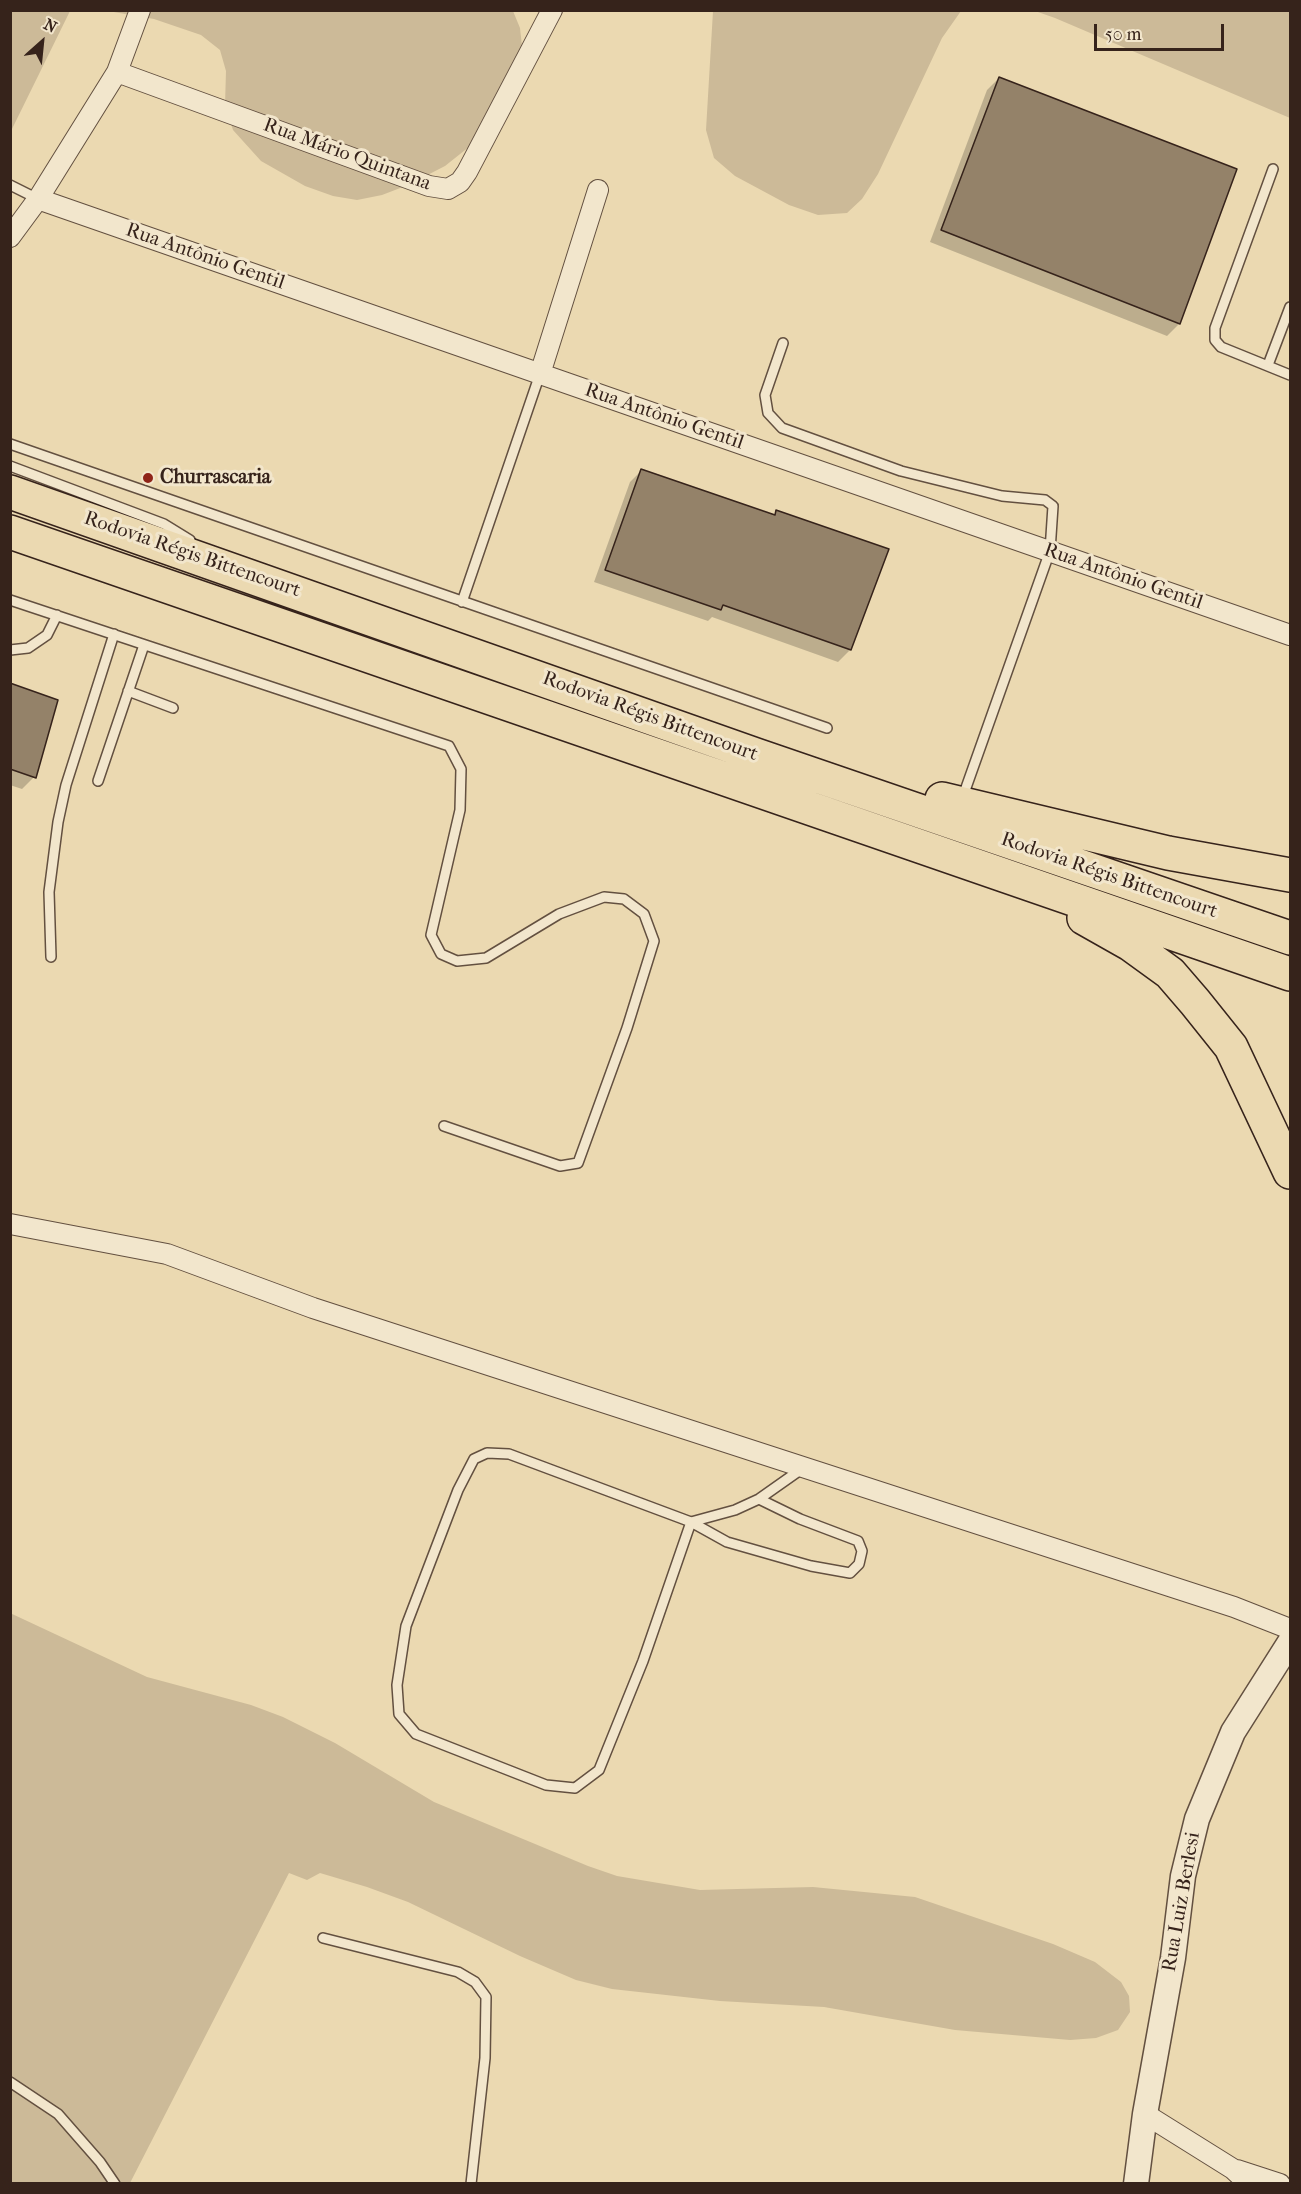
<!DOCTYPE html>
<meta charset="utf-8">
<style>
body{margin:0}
#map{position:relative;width:1301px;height:2194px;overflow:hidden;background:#ebd9b1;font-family:"IM FELL French Canon",serif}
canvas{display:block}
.frame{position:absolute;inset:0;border:12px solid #36231b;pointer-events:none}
.north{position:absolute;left:12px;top:12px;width:60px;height:60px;-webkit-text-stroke:4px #f2e6cc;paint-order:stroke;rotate:27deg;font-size:16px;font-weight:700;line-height:24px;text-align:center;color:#36231b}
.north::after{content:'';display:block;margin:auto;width:21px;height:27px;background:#36231b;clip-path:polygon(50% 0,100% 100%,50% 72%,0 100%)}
.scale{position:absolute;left:1094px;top:24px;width:130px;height:27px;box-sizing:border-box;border:3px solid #36231b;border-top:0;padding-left:8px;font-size:18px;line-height:21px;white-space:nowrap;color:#36231b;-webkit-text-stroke:4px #f2e6cc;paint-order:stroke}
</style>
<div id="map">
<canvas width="1301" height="2194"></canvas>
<div class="frame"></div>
<div class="north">N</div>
<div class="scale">50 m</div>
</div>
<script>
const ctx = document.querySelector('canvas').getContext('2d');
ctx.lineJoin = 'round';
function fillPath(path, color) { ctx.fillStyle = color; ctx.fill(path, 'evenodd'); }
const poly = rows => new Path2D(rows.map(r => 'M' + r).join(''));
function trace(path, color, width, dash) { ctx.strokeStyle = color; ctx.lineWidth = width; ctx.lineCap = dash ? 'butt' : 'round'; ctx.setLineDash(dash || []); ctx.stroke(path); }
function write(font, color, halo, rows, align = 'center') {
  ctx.font = font + ' "IM FELL French Canon",serif'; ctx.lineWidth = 6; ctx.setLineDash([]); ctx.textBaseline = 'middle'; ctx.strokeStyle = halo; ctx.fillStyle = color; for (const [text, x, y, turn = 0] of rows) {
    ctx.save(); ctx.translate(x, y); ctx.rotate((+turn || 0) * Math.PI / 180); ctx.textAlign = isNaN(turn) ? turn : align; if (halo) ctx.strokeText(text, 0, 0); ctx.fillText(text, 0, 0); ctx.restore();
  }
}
const green = poly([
 [11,10,70,11,11,131,10,11],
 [108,11,513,11,520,28,523,55,489,131,445,166,408,185,382,195,357,200,333,196,305,186,261,161,233,130,225,105,226,71,220,50,201,35,154,19],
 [713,11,713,10,961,11,942,38,878,174,862,199,847,213,818,215,789,205,735,176,714,158,706,130],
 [1035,11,1290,11,1290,118,1055,18],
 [10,1613,147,1677,251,1705,283,1717,335,1743,434,1802,588,1866,617,1876,700,1890,813,1887,915,1897,1053,1944,1095,1962,1121,1982,1129,1996,1130,2012,1118,2030,1096,2038,1070,2040,955,2030,824,2007,720,2001,612,1989,576,1980,520,1956,408,1902,367,1887,320,1873,307,1880,289,1873,130,2183,11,2183]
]);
const shadow = poly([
 [999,78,1235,169,1179,324,1167,336,930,242,987,90],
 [642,470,773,516,776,512,850,650,838,662,712,617,708,621,594,582,630,482],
 [10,685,34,777,22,789,10,785]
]);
const building = poly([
 [999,77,1237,169,1180,324,941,230,999,77],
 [641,469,775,515,776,510,889,549,851,650,723,605,721,610,605,570,641,469],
 [10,683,58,700,36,778,10,769,10,683]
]);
const service = poly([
 [1273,169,1215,328,1215,340,1221,347,1290,375],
 [10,185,38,199],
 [783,343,765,395,768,413,782,428,901,471,1002,496,1045,500,1053,506,1050,551,962,799],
 [1268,365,1290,307],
 [10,444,827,728],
 [10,466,164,524,190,540],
 [10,600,449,746,461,769,460,810,431,935,441,954,457,961,486,958,559,914,604,897,624,899,644,914,654,941,627,1028,578,1163,560,1166,444,1126],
 [462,602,540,374],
 [10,650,28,648,47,635,57,615],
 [128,691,173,708],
 [98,781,144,645],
 [51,957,49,892,58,822,66,785,114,634],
 [691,1522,643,1661,599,1770,575,1788,546,1785,416,1734,399,1714,397,1685,406,1626,458,1490,474,1459,487,1453,509,1454,691,1522,727,1542,811,1566,850,1573,859,1564,862,1551,858,1541,800,1519,759,1499],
 [691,1522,735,1510,759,1499,803,1468],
 [323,1938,458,1972,475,1982,486,1997,485,2058,471,2184],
 [10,2082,58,2114,100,2162,115,2184]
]);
const minor = poly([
 [117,72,429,186,448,189,460,182,467,172,552,10],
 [38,199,1290,635],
 [10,237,38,199,117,72,140,10],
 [540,374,598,190],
 [10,1224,167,1254,313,1308,1234,1607,1290,1629],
 [1145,2114,1233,2169,1249,2184],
 [1237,2170,1280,2184]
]);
const tertiary = poly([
 [1136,2184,1145,2114,1173,1958,1183,1876,1197,1819,1233,1732,1290,1642]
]);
const motorway = poly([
 [10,492,756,755,1290,938],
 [10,532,1290,974],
 [942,799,1168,853,1290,875],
 [1084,918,1130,944,1170,973,1195,1002,1231,1047,1290,1172]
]);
const markers = [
 [148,478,6,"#8f2418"]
];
const streetNames = [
 ["Rua Mário Quintana",347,155,20],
 ["Rua Antônio Gentil",205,257,19],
 ["Rua Antônio Gentil",664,417,19],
 ["Rodovia Régis Bittencourt",192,555,19],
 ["Rua Antônio Gentil",1123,577,19],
 ["Rodovia Régis Bittencourt",650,717,20],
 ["Rodovia Régis Bittencourt",1109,876,19],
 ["Rua Luiz Berlesi",1182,1902,-80]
];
const poiNames = [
 ["Churrascaria",160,478]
];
fillPath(green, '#ccba98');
fillPath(shadow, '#0003');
fillPath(building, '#948269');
trace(building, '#36231b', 1.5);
trace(service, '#635040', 12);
trace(minor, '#635040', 22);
trace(tertiary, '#635040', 27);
trace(motorway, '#36231b', 36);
trace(service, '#f2e6cc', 9);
trace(minor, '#f2e6cc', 20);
trace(tertiary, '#f2e6cc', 24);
trace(motorway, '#ebd9b1', 33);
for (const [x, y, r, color] of markers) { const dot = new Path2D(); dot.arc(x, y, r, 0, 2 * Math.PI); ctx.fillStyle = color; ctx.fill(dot); trace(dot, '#f2e6cc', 2); }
write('20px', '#36231b', '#f2e6cc', streetNames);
write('bold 20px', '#36231b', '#f2e6cc', poiNames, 'left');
</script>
